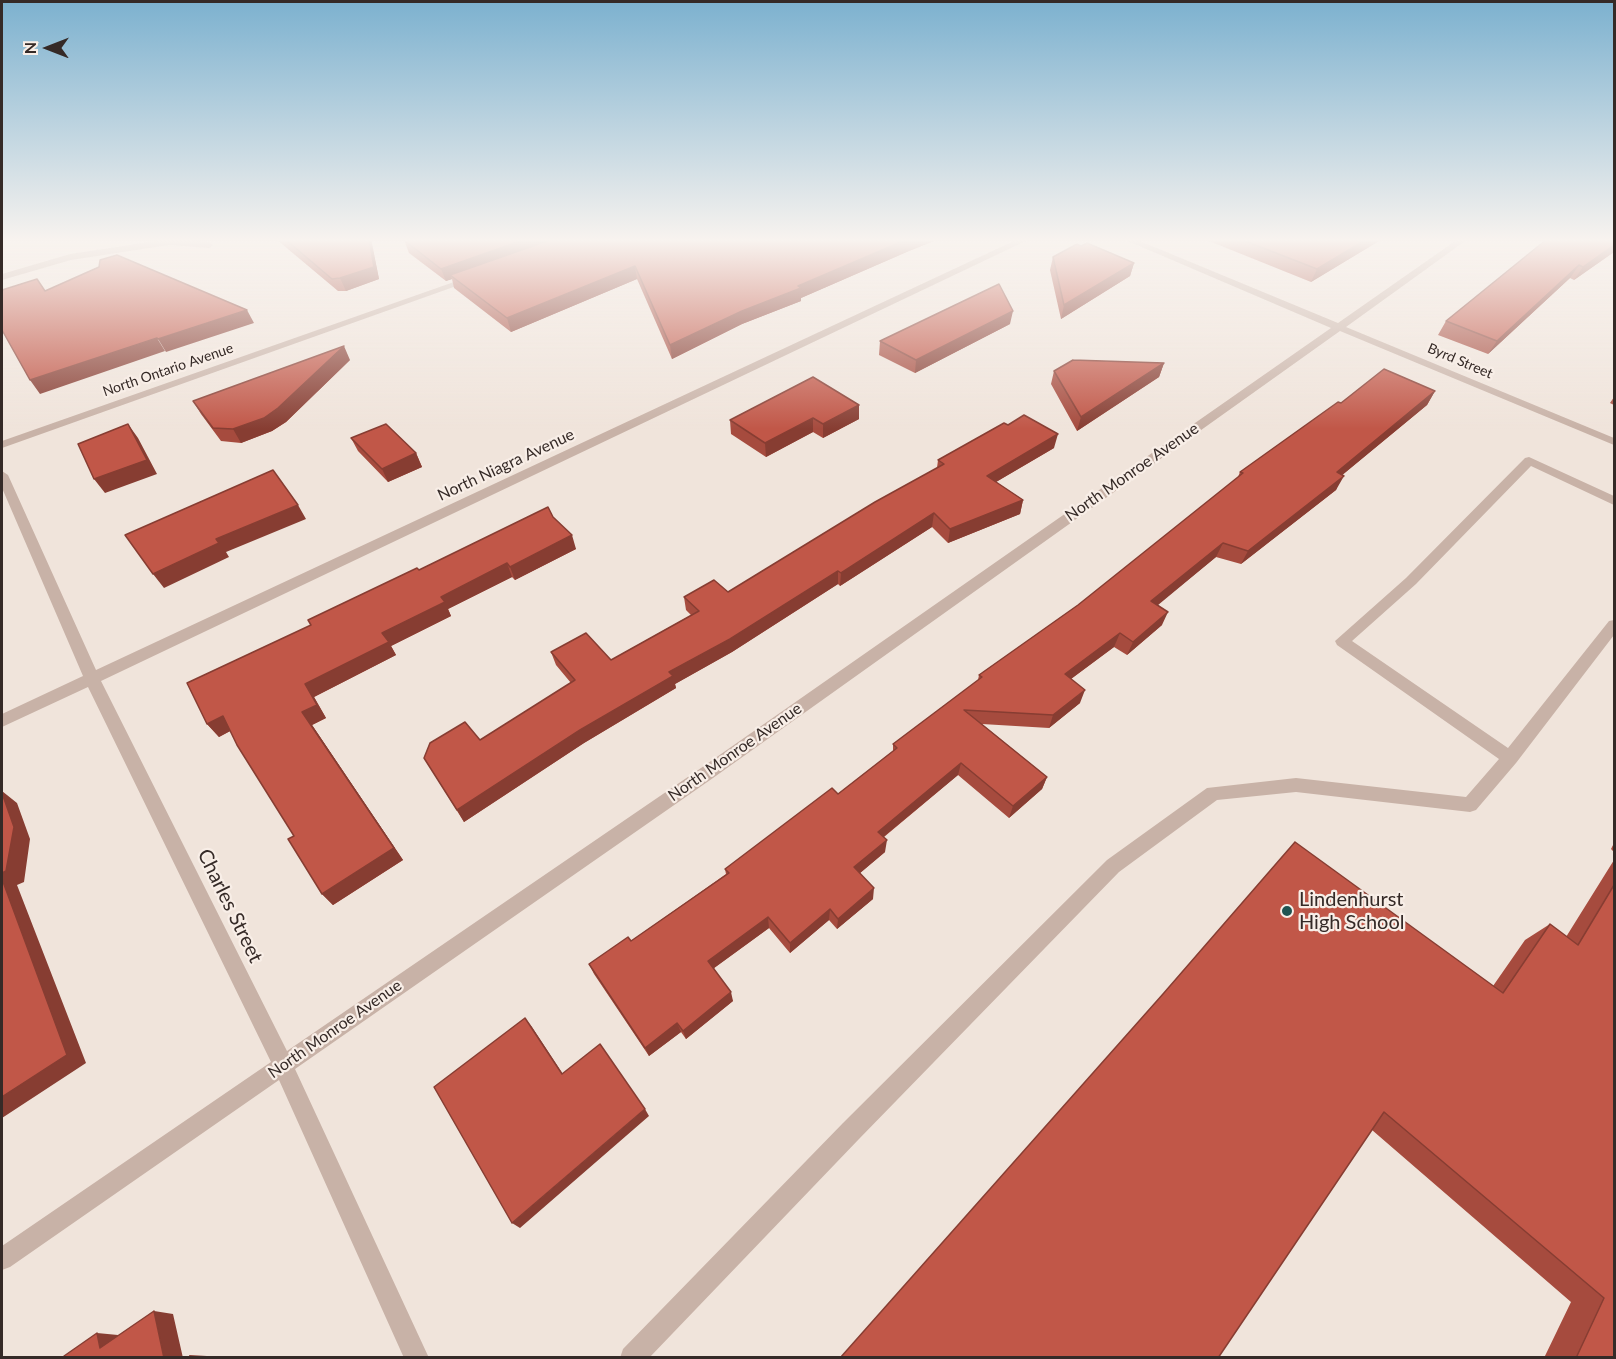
<!DOCTYPE html>
<style>
body{margin:0}
#map{position:relative;width:1616px;height:1359px;overflow:hidden;background:#f0e4db;font-family:Lato,sans-serif}
canvas{display:block}
.frame{position:absolute;inset:0;border:3px solid #352a27;pointer-events:none}
.north{position:absolute;left:18px;top:18px;width:60px;height:60px;-webkit-text-stroke:4px #f8eee7;paint-order:stroke;rotate:270deg;font-size:16px;font-weight:700;line-height:24px;text-align:center;color:#352a27}
.north::after{content:'';display:block;margin:auto;width:21px;height:27px;background:#352a27;clip-path:polygon(50% 0,100% 100%,50% 72%,0 100%)}
</style>
<div id="map">
<canvas width="1616" height="1359"></canvas>
<div class="frame"></div>
<div class="north">N</div>
</div>
<script>
const ctx = document.querySelector('canvas').getContext('2d');
ctx.lineJoin = 'round';
const poly = rows => new Path2D(rows.map(r => 'M' + r).join(''));
function fillPath(path, color) { ctx.fillStyle = color; ctx.fill(path, 'evenodd'); }
function trace(path, color, width, dash) { ctx.strokeStyle = color; ctx.lineWidth = width; ctx.lineCap = dash ? 'butt' : 'round'; ctx.setLineDash(dash || []); ctx.stroke(path); }
function write(font, color, halo, rows, align = 'center') {
  ctx.font = font + ' Lato,sans-serif'; ctx.lineWidth = 4.5; ctx.setLineDash([]); ctx.textBaseline = 'middle'; ctx.strokeStyle = halo; ctx.fillStyle = color; for (const [text, x, y, turn = 0] of rows) {
    ctx.save(); ctx.translate(x, y); ctx.rotate((+turn || 0) * Math.PI / 180); ctx.textAlign = isNaN(turn) ? turn : align; if (halo) ctx.strokeText(text, 0, 0); ctx.fillText(text, 0, 0); ctx.restore();
  }
}
const lane = poly([
 [1529,457,1614,496,1614,505,1531,466,1416,584,1352,641,1508,748,1609,621,1614,620,1614,635,1516,763,1476,810,1470,812,1296,792,1217,800,1119,872,859,1139,649,1358,620,1358,623,1349,843,1123,1107,860,1207,788,1296,778,1466,797,1499,759,1337,645,1335,641,1406,578,1525,458,1529,457]
]);
const street = poly([
 [169,239,209,242,213,245,209,248,169,245,71,260,2,280,2,274,70,254,169,239],
 [1018,239,1030,239,101,681,287,1051,701,768,1331,328,1123,239,1135,239,1338,323,1458,239,1468,239,1346,327,1614,438,1614,445,1340,331,713,778,295,1069,429,1358,404,1358,279,1080,10,1267,2,1270,2,1246,271,1062,88,687,2,727,2,714,83,676,2,488,2,471,8,475,96,670,1018,239],
 [468,277,476,279,2,448,2,441,468,277]
]);
const wall = poly([
 [276,239,371,239,379,279,346,291,338,291],
 [408,239,939,239,909,251,801,298,801,301,742,324,672,359,637,279,511,332,454,288,452,279,446,281,409,253,404,240],
 [1204,239,1380,239,1379,241,1311,282],
 [1614,239,1614,252,1574,280,1570,278,1488,354,1438,335,1446,321],
 [1053,257,1134,263,1130,276,1061,319,1050,270],
 [1010,324,915,373,879,355,880,341],
 [350,360,286,422,272,431,241,443,221,441,201,414,193,401],
 [1164,363,1159,377,1077,431,1051,384,1054,371],
 [813,377,859,419,823,438,813,432,766,457,731,434,730,420],
 [1435,391,1427,405,1342,475,1336,490,1241,564,1216,557,1157,605,1162,625,1127,655,1114,647,1071,679,1080,703,1049,728,982,724,1047,777,1042,789,1009,818,958,775,884,837,885,852,860,873,873,899,837,929,829,920,790,953,769,928,714,968,733,1001,686,1039,681,1032,649,1056,594,974,589,964,631,941,726,874,725,869,838,794,893,751,893,744,978,680,979,675,1078,605,1238,477,1240,472,1341,403],
 [1614,397,1614,405,1610,403],
 [351,438,416,453,422,467,388,482,358,451],
 [1054,448,996,482,1023,500,1020,514,948,543,932,527,840,586,838,584,732,652,675,684,676,688,584,743,464,822,424,758,480,740,571,683,556,665,551,652,611,660,691,615,686,610,684,597,728,592,937,468,938,460],
 [553,517,576,549,515,580,512,577,448,609,451,616,391,646,396,655,314,697,326,718,312,725,403,860,333,905,322,894,294,836,230,731,219,737,207,724,311,625],
 [1614,843,1614,852,1611,849],
 [1614,860,1614,1358,1544,1358,1571,1302,1372,1130,840,1358,1493,986,1525,940,1550,924,1566,937]
]);
const shadedWall = poly([
 [369,239,371,239,379,279,346,291,340,278],
 [526,239,565,239,450,275,452,279,446,281,441,269],
 [908,239,939,239,909,251,801,298,801,301,742,324,672,359,670,345,742,311,798,286],
 [1367,239,1380,239,1379,241,1311,282,1317,269],
 [1614,245,1614,252,1574,280,1583,267],
 [1134,263,1130,276,1061,319,1064,305],
 [1579,265,1570,278,1488,354,1497,341],
 [635,266,637,279,511,332,507,318],
 [247,310,254,323,166,352,158,339],
 [1013,311,1010,324,915,373,916,360],
 [157,338,165,351,40,394,30,380],
 [344,346,350,360,286,422,272,431,241,443,233,429],
 [1164,363,1159,377,1077,431,1081,417],
 [1435,391,1427,405,1329,486,1337,472],
 [859,405,859,419,823,438,823,424],
 [813,418,813,432,766,457,765,443],
 [128,424,138,438,157,474,105,493,94,479],
 [1058,434,1054,448,984,489,987,476],
 [416,453,422,467,388,482,382,469],
 [1344,476,1336,490,1241,564,1248,551],
 [1023,500,1020,514,948,543,950,529],
 [298,505,306,519,226,552,229,557,164,588,153,574,216,539],
 [934,513,932,527,840,586,841,573],
 [572,535,576,549,515,580,510,567],
 [1223,543,1216,557,1146,615,1151,601],
 [507,563,512,577,448,609,451,616,391,646,396,655,314,697,326,718,312,725,403,860,333,905,322,894,302,712,305,684,382,633,441,597],
 [838,571,838,584,732,652,675,684,676,688,584,743,464,822,457,810,669,672],
 [1168,612,1162,625,1127,655,1133,642],
 [1120,633,1114,647,1060,687,1065,674],
 [1085,690,1080,703,1049,728,1053,715],
 [223,716,234,729,219,737,207,724],
 [961,763,958,775,876,843,878,832],
 [1047,777,1042,789,1009,818,1013,806],
 [2,791,17,803,30,839,24,882,17,885,86,1063,2,1118],
 [887,840,885,852,853,879,854,867],
 [874,888,873,899,837,929,838,919],
 [830,909,829,920,790,953,790,943],
 [768,917,769,928,710,971,708,961],
 [731,992,733,1001,686,1039,683,1031],
 [525,1018,532,1027,568,1082,562,1074],
 [677,1023,681,1032,649,1056,645,1048],
 [645,1109,649,1116,520,1228,512,1223],
 [154,1311,173,1314,183,1358,164,1358],
 [97,1333,118,1335,120,1349,100,1348],
 [189,1355,207,1356,208,1358,190,1358]
]);
const building = poly([
 [285,239,369,239,374,267,340,278,332,279,285,239],
 [408,239,526,239,441,269,404,240,408,239],
 [553,239,908,239,798,286,801,288,742,311,670,345,635,266,507,318,450,275,553,239],
 [1240,239,1367,239,1317,269,1240,239],
 [1547,239,1614,239,1614,245,1583,267,1579,265,1497,341,1446,321,1547,239],
 [1087,243,1134,263,1064,305,1053,257,1077,244,1081,246,1087,243],
 [117,255,247,310,158,339,157,338,30,380,2,330,2,290,37,279,45,291,99,267,100,260,117,255],
 [999,284,1013,311,916,360,880,341,999,284],
 [344,346,278,408,264,418,233,429,213,428,193,401,344,346],
 [1073,360,1164,363,1081,417,1054,371,1073,360],
 [1384,369,1435,391,1337,472,1344,476,1248,551,1223,543,1151,601,1168,612,1133,642,1120,633,1065,674,1085,690,1053,715,964,710,1047,777,1013,806,961,763,878,832,887,840,854,867,874,888,838,919,830,909,790,943,768,917,708,961,731,992,683,1031,677,1023,645,1048,589,964,628,937,631,941,729,873,725,869,832,788,838,794,897,748,893,744,982,677,979,675,1078,605,1243,473,1240,472,1338,402,1341,403,1384,369],
 [813,377,859,405,823,424,813,418,765,443,730,420,813,377],
 [1024,415,1058,434,987,476,1023,500,950,529,934,513,841,573,838,571,730,639,669,672,673,676,580,730,457,810,424,758,430,743,465,722,480,740,575,680,551,652,586,633,611,660,699,611,684,597,714,580,728,592,875,502,944,464,938,460,1004,423,1008,425,1024,415],
 [128,424,147,460,94,479,78,444,128,424],
 [386,424,416,453,382,469,351,438,386,424],
 [273,470,298,505,216,539,219,543,153,574,125,535,273,470],
 [548,507,553,517,572,535,510,567,507,563,441,597,445,602,382,633,389,642,305,684,317,705,302,712,394,848,322,894,288,839,294,836,237,745,223,716,207,724,187,683,311,625,308,620,417,568,419,570,548,507],
 [2,793,14,827,6,871,2,873,2,793],
 [1295,842,1503,993,1550,924,1578,945,1614,885,1614,1358,1576,1358,1604,1298,1384,1112,1218,1358,840,1358,1163,994,1295,842],
 [2,879,67,1055,2,1097,2,879],
 [525,1018,562,1074,600,1044,645,1109,512,1223,434,1087,525,1018],
 [154,1311,164,1358,64,1358,64,1356,97,1333,100,1348,154,1311]
]);
const markers = [
 [1287,911,6,"#1f5452"]
];
const farStreetnames = [
 ["Byrd Street",1460,361,23],
 ["North Ontario Avenue",168,370,-19]
];
const streetNames = [
 ["North Niagra Avenue",506,465,-25],
 ["North Monroe Avenue",1132,472,-35],
 ["North Monroe Avenue",735,752,-35],
 ["North Monroe Avenue",335,1029,-35]
];
const nearPoinames = [
 ["Lindenhurst",1299,900],
 ["High School",1299,923]
];
const nearStreetnames = [
 ["Charles Street",230,906,64]
];
fillPath(lane, '#c8b2a7');
fillPath(street, '#c8b2a7');
fillPath(wall, '#a64b3e');
fillPath(shadedWall, '#873d32');
fillPath(building, '#c15748');
trace(building, '#873d32', 1.5);
const sky = ctx.createLinearGradient(0, 0, 0, 429);
sky.addColorStop(0, '#7cb1cf');
sky.addColorStop(0.56, '#f8f3ef');
sky.addColorStop(1, '#f8f3ef00');
ctx.fillStyle = sky;
ctx.fillRect(0, 0, 1616, 429);
for (const [x, y, r, color] of markers) { const dot = new Path2D(); dot.arc(x, y, r, 0, 2 * Math.PI); ctx.fillStyle = color; ctx.fill(dot); trace(dot, '#f8eee7', 2); }
write('14px', '#352a27', '#f8eee7', farStreetnames);
write('16px', '#352a27', '#f8eee7', streetNames);
write('20px', '#352a27', '#f8eee7', nearPoinames, 'left');
write('20px', '#352a27', '#f8eee7', nearStreetnames);
</script>
